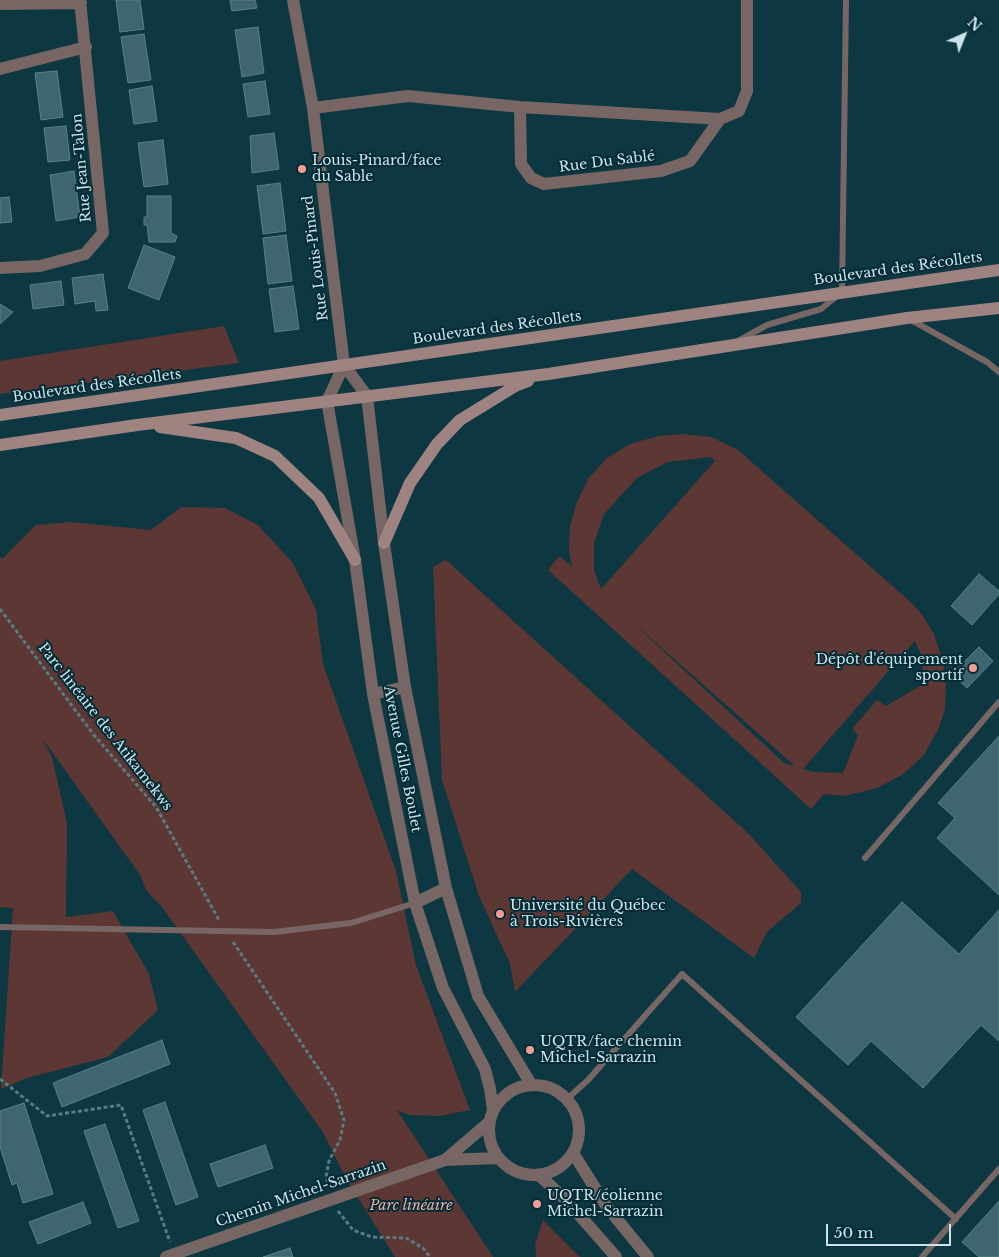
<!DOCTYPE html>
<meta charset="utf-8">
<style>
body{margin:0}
#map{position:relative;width:999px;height:1257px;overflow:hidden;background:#0d3741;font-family:"Libre Baskerville",serif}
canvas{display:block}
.north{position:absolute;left:939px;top:10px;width:50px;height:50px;-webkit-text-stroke:4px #012c36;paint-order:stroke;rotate:44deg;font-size:14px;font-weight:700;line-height:20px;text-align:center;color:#cee3e9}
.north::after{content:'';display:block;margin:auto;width:18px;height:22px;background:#cee3e9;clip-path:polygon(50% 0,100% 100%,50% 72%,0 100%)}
.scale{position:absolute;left:826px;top:1224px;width:125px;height:22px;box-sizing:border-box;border:2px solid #cee3e9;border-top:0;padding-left:6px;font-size:15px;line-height:18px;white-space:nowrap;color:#cee3e9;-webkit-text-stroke:4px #012c36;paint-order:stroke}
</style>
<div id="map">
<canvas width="999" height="1257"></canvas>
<div class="north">N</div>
<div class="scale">50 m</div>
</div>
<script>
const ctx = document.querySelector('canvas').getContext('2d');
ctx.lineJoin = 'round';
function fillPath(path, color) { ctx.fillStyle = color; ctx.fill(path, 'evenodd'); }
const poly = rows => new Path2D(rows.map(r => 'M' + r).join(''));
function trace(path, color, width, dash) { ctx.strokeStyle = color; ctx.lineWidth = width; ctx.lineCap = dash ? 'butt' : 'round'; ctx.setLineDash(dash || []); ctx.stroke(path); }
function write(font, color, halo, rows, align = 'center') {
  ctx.font = font + ' "Libre Baskerville",serif'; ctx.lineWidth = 4; ctx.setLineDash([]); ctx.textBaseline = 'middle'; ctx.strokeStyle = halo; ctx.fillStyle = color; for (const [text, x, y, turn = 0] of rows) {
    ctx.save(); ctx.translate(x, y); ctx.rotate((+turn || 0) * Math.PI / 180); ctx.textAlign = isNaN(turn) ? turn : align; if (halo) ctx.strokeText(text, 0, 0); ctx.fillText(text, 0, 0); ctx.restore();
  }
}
const green = poly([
 [224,326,239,363,0,394,0,361],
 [684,434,711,437,738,450,914,605,923,616,934,634,942,659,946,680,945,709,938,730,924,755,902,775,877,788,845,796,824,794,811,809,548,570,559,556,572,566,569,549,570,526,577,502,588,479,607,458,630,444,658,436],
 [711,457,715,461,601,589,594,570,594,543,604,514,637,478,668,462],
 [629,619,795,766,784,763],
 [915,641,923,659,923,684,886,706,877,700,852,729,858,735,843,773,814,772,803,769],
 [181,507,225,508,258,525,293,563,316,609,323,664,396,871,416,965,470,1110,440,1116,409,1115,397,1110,493,1257,395,1257,348,1182,322,1131,162,907,146,890,140,875,42,738,52,757,67,823,66,917,113,911,149,974,158,1010,108,1057,27,1078,1,1089,13,908,0,907,0,557,2,559,36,525,70,522,151,530],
 [446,560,749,834,801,892,801,903,767,932,754,958,632,869,515,992,510,964,479,896,442,780,433,567],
 [543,1220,580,1257,536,1257,535,1244]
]);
const building = poly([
 [116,0,140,0,144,29,120,32,116,0],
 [230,0,255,0,257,8,232,11,230,0],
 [258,27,264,73,242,77,235,30,258,27],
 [144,34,151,80,128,83,121,37,144,34],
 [57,71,63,117,41,120,35,73,57,71],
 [265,81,270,114,248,117,243,84,265,81],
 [152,86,157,121,134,124,129,90,152,86],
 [66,126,70,160,48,162,44,128,66,126],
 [274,133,279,169,252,173,250,136,274,133],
 [163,140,168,184,144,187,138,143,163,140],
 [74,171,80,217,56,221,50,175,74,171],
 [280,183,286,231,263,234,257,186,280,183],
 [147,196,171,196,171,233,177,236,175,242,149,242,147,225,144,225,144,217,147,217,147,196],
 [9,197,12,222,0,223,0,198,9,197],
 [286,235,292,281,268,284,263,238,286,235],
 [144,245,175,257,159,300,128,288,144,245],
 [103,274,108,310,96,311,95,301,75,304,72,278,103,274],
 [61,281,64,305,33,309,30,285,61,281],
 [293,286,299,329,275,332,269,289,293,286],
 [0,304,13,312,0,324,0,304],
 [979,574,999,591,999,594,972,625,951,606,979,574],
 [979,647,993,661,967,688,952,674,979,647],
 [999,736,999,895,937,838,955,818,938,803,999,736],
 [902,902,959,954,999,910,999,1041,981,1025,923,1088,871,1041,848,1065,796,1017,902,902],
 [162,1040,170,1064,62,1107,53,1083,162,1040],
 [165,1102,198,1197,176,1205,143,1110,165,1102],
 [24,1103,53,1194,23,1203,17,1183,12,1185,0,1147,0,1111,24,1103],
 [105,1124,139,1221,118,1228,84,1131,105,1124],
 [265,1145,273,1168,218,1187,210,1164,265,1145],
 [999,1201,999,1257,979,1257,962,1242,999,1201],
 [83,1202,91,1223,38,1244,29,1222,83,1202],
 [290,1248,293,1257,263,1257,290,1248]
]);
const path = poly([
 [0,609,93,734,156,807,219,920],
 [233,942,335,1093,344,1120,340,1140,329,1161,326,1177,329,1186],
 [0,1079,47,1116,121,1105,170,1242],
 [338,1211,353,1230,372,1237,406,1238,423,1248,430,1257]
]);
const lane = poly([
 [911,320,987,362,999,372],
 [738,341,767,325,821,309,842,292,846,0],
 [865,858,999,702],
 [0,927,274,932,351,923,415,903],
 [567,1099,588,1080,682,974,956,1219],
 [922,1257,999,1169]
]);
const street = poly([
 [293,0,313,108,344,365,367,396,384,543,405,687,446,888,478,996,531,1084],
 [0,4,81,3],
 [0,69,86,47],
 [520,107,521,164,531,178,544,184,661,171,690,161,720,119],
 [313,108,408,96,520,107,720,119,739,111,747,91,747,0],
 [0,268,40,266,85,254,103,233,80,0],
 [344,365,327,401,355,560,373,694,415,903,443,988,485,1069,490,1089,493,1110],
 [373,694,405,687],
 [415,903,446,888],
 '489 1130a45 45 0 1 1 90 0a45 45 0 1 1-90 0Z',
 [488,1123,445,1160,498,1158],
 [573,1153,607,1207,648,1257],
 [539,1175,567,1201,616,1257],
 [166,1257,445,1160]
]);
const secondary = poly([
 [0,415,999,270],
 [160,427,236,438,275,456,319,498,355,560],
 [0,445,137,425,548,374,907,318,999,308],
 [384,543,410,483,437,444,460,420,517,385,528,381]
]);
const markers = [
 [302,169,5,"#f59c94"],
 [973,668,5,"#f59c94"],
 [500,914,5,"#f59c94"],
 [530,1050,5,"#f59c94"],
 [537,1204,5,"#f59c94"]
];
const poiNames = [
 ["Louis-Pinard/face",312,161],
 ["du Sable",312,177],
 ["Dépôt d'équipement",963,660,"right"],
 ["sportif",963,676,"right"],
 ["Université du Québec",510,906],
 ["à Trois-Rivières",510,922],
 ["UQTR/face chemin",540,1042],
 ["Michel-Sarrazin",540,1058],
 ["UQTR/éolienne",547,1196],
 ["Michel-Sarrazin",547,1212]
];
const streetNames = [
 ["Rue Du Sablé",607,162,-7],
 ["Rue Jean-Talon",82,168,-95],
 ["Rue Louis-Pinard",316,258,-97],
 ["Boulevard des Récollets",898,269,-8],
 ["Boulevard des Récollets",497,328,-8],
 ["Boulevard des Récollets",97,386,-8],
 ["Parc linéaire des Atikamekws",105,727,52],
 ["Avenue Gilles Boulet",402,759,79],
 ["Chemin Michel-Sarrazin",301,1194,-19]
];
const parkNames = [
 ["Parc linéaire",411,1206]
];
fillPath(green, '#5c3734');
fillPath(building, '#3e6570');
trace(building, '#58818c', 1);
trace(path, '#597b83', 3, [4, 2.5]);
trace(lane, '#776664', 6);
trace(street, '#776664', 12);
trace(secondary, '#9e8381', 12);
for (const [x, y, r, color] of markers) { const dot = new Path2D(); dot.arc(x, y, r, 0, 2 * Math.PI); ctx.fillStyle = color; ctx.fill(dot); trace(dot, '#012c36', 2); }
write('14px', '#cee3e9', '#012c36', poiNames, 'left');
write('14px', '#cee3e9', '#012c36', streetNames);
write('italic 14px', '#f3aca6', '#012c36', parkNames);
</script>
